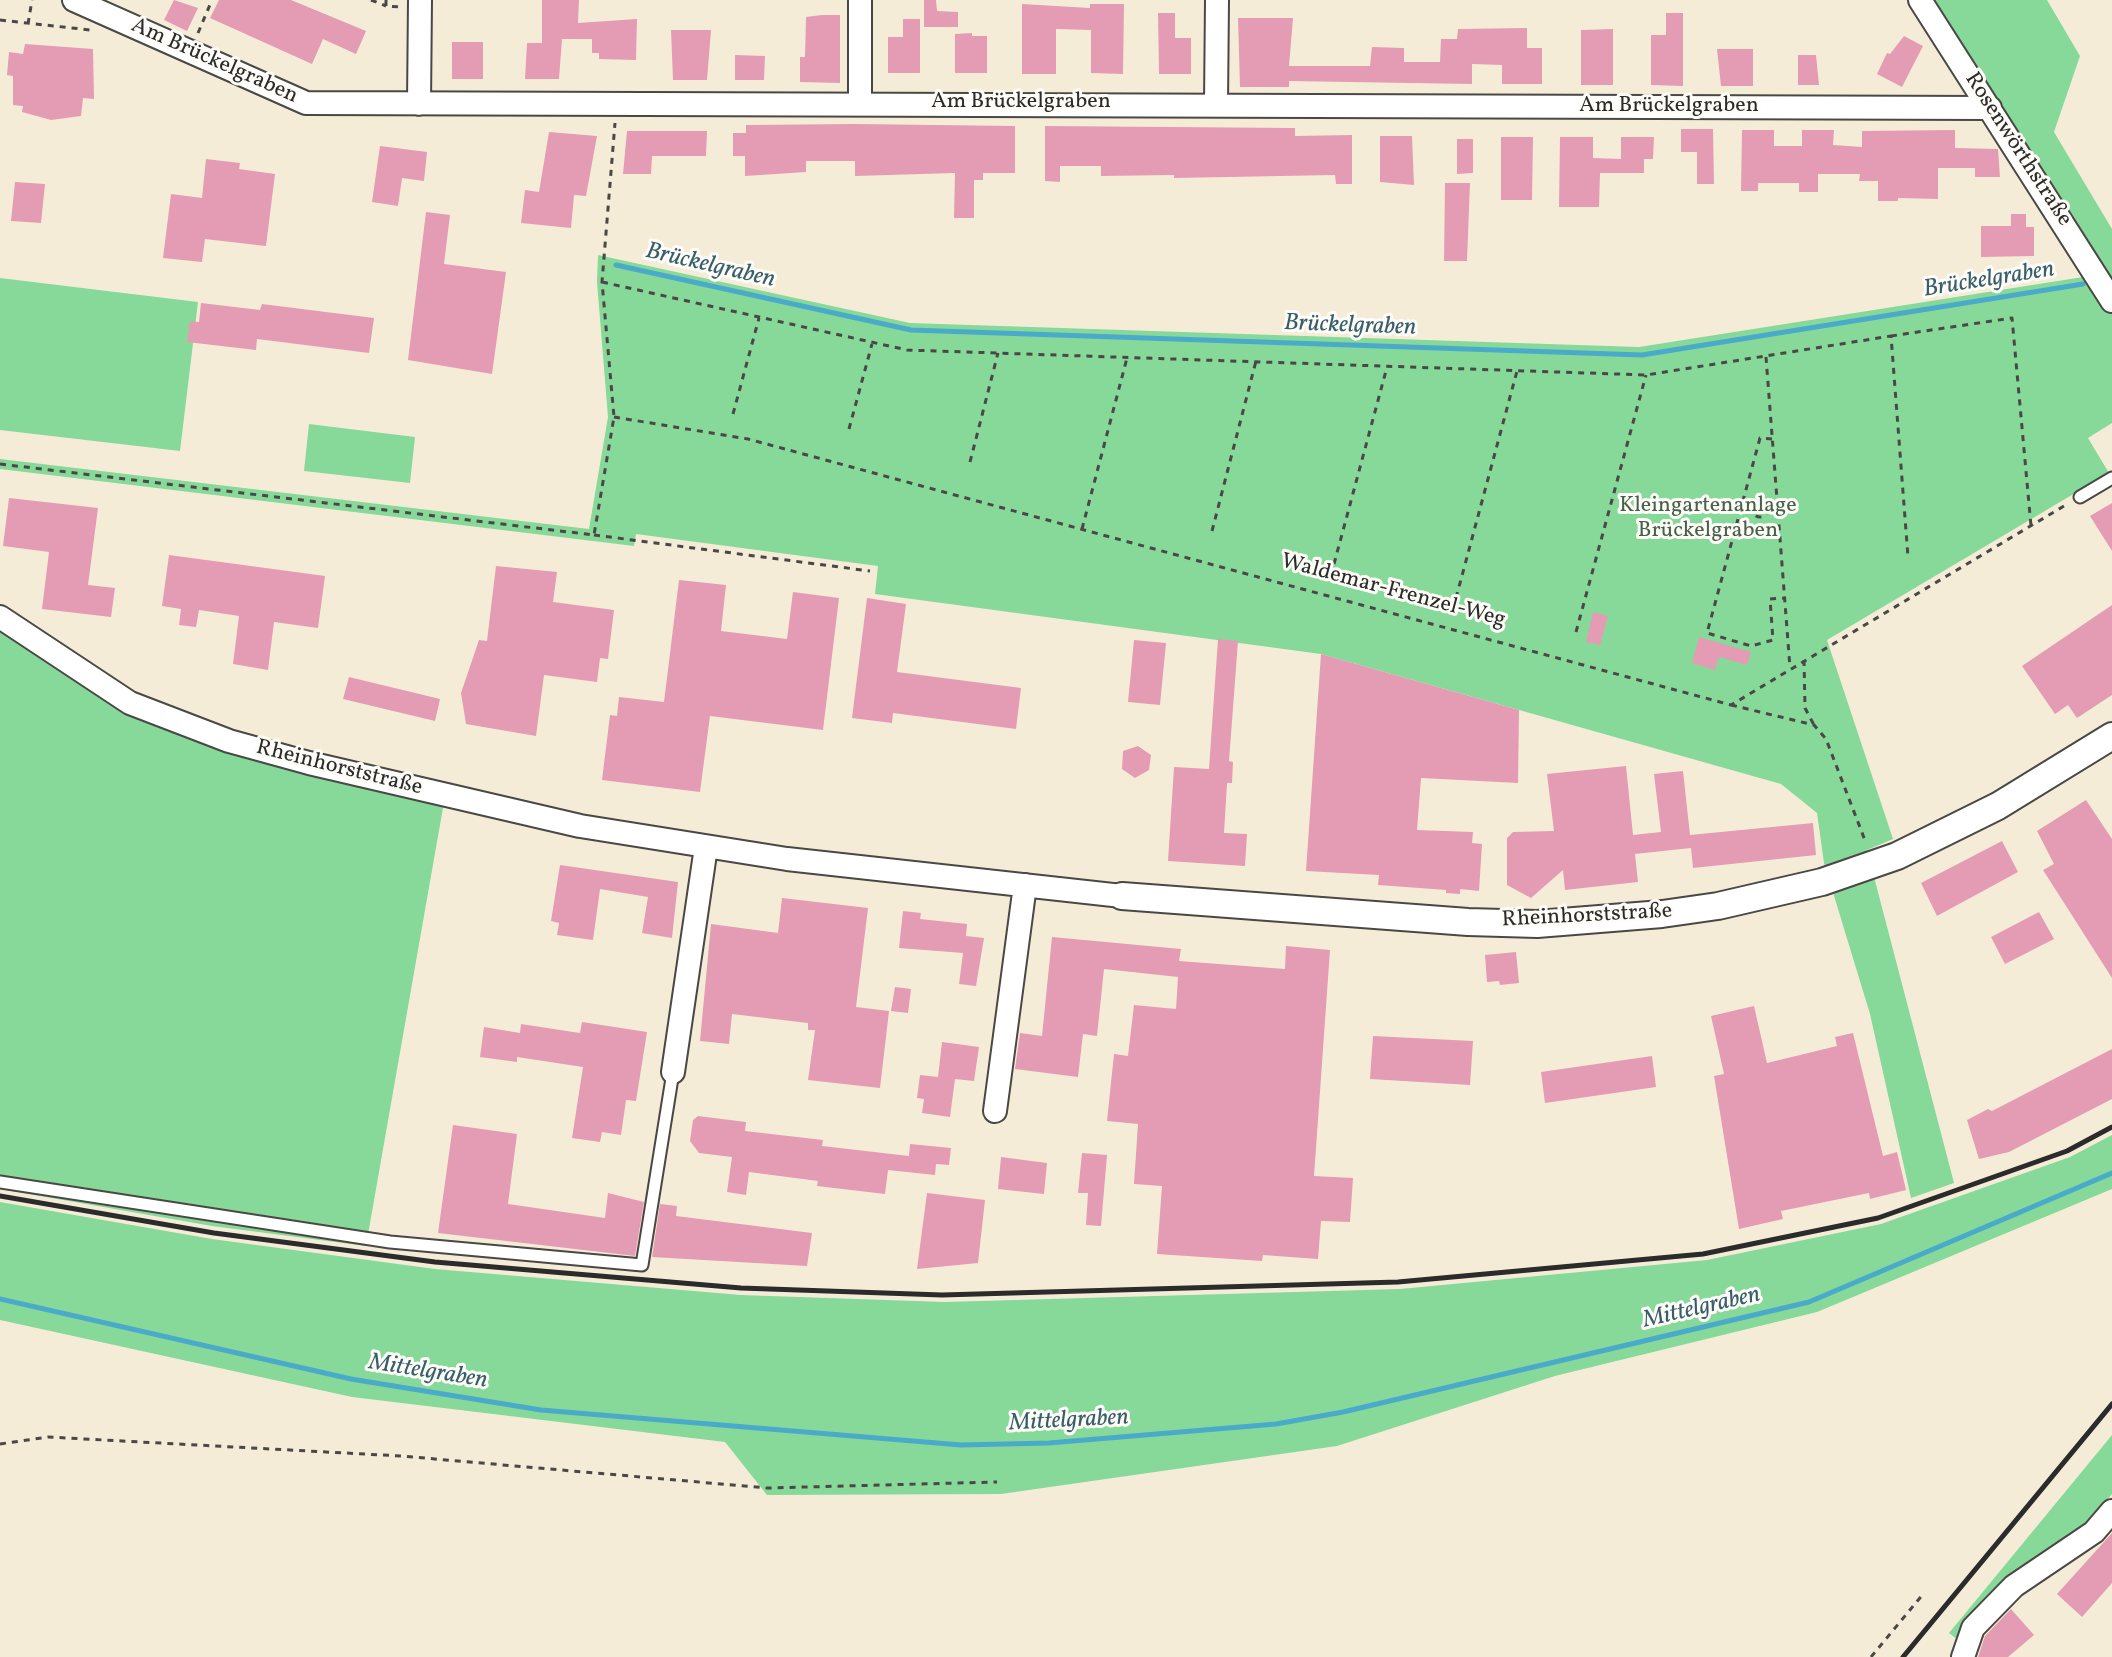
<!DOCTYPE html>
<meta charset="utf-8">
<style>
body{margin:0}
canvas{display:block;background:#f5ecd8}
</style>
<canvas width="2112" height="1657"></canvas>
<script>
const ctx = document.querySelector('canvas').getContext('2d');
ctx.lineJoin = 'round';
function fillPath(path, color) { ctx.fillStyle = color; ctx.fill(path, 'evenodd'); }
const poly = rows => new Path2D(rows.map(r => 'M' + r).join(''));
function trace(path, color, width, dash) { ctx.strokeStyle = color; ctx.lineWidth = width; ctx.lineCap = dash ? 'butt' : 'round'; ctx.setLineDash(dash || []); ctx.stroke(path); }
function write(font, color, halo, rows, align = 'center') {
  ctx.font = font + ' Vollkorn,serif'; ctx.lineWidth = 6; ctx.setLineDash([]); ctx.textBaseline = 'middle'; ctx.strokeStyle = halo; ctx.fillStyle = color; for (const [text, x, y, turn = 0] of rows) {
    ctx.save(); ctx.translate(x, y); ctx.rotate((+turn || 0) * Math.PI / 180); ctx.textAlign = isNaN(turn) ? turn : align; if (halo) ctx.strokeText(text, 0, 0); ctx.fillText(text, 0, 0); ctx.restore();
  }
}
const green = poly([
 [1927,0,2047,0,2080,56,2054,132,2112,229,2112,423,2088,438,2109,473,1827,640,1893,839,1867,850,1954,1183,1911,1198,1870,1014,1824,863,1817,813,1781,784,1321,654,875,594,878,566,636,534,634,546,0,469,0,459,589,529,608,417,597,282,598,255,910,323,1639,347,2102,274],
 [0,278,198,302,180,451,0,430],
 [309,424,415,437,410,483,304,471],
 [0,604,134,694,232,732,447,785,366,1246,212,1226,0,1189],
 [2112,1135,2112,1189,1817,1312,1555,1376,1337,1446,1001,1494,767,1495,725,1442,352,1397,0,1320,0,1202,212,1239,435,1269,741,1295,945,1302,1400,1289,1707,1260,1881,1224,2070,1157],
 [2112,1435,2112,1494,2087,1524,1958,1640,1949,1633]
]);
const stream = poly([
 [616,265,911,330,1642,355,2083,284],
 [0,1299,351,1379,541,1410,961,1445,1049,1443,1276,1424,1343,1412,1809,1302,2112,1173]
]);
const building = poly([
 [174,0,198,8,187,31,164,20],
 [219,0,291,0,366,31,356,54,323,39,312,64,210,18],
 [542,0,579,0,578,23,637,19,636,60,599,59,599,53,592,53,592,39,562,39,559,79,525,79,527,43,542,43],
 [924,0,936,0,937,11,958,12,958,27,924,27],
 [1022,4,1090,8,1090,4,1124,4,1123,74,1091,73,1091,30,1056,29,1056,74,1022,74],
 [1158,13,1175,13,1175,38,1191,38,1191,74,1159,74],
 [1666,13,1683,13,1683,86,1651,85,1651,35,1666,35],
 [822,15,840,15,840,83,800,82,800,57,805,57,806,17],
 [1238,18,1293,18,1289,66,1370,66,1372,47,1404,48,1404,62,1440,62,1441,39,1457,39,1458,29,1527,28,1527,48,1542,48,1542,84,1502,84,1502,65,1472,64,1472,84,1289,81,1289,87,1240,87],
 [903,19,920,19,920,73,888,73,888,37,903,37],
 [1613,29,1613,85,1581,85,1581,30],
 [671,30,711,30,707,80,673,80],
 [972,33,972,36,987,36,987,73,955,73,955,34],
 [1904,36,1923,46,1902,87,1877,74,1887,53,1890,54],
 [452,42,483,42,483,79,452,79],
 [25,44,93,49,94,99,83,98,81,116,51,120,22,112,23,106,13,105,13,76,7,75,9,52,23,54],
 [1717,49,1753,49,1753,86,1721,86],
 [735,55,765,56,764,80,735,80],
 [1798,55,1816,55,1819,85,1798,85],
 [855,124,1015,126,1015,173,983,173,983,180,974,180,974,218,954,218,955,173,855,176,855,161,806,161,806,172,745,176,745,156,733,156,733,133,746,133,746,125],
 [1045,126,1295,128,1295,136,1352,135,1352,184,1336,184,1335,175,1174,178,1174,175,1101,176,1101,166,1060,166,1060,182,1045,181],
 [1681,129,1713,129,1714,184,1697,184,1697,152,1681,152],
 [1742,130,1774,130,1774,146,1802,146,1802,130,1834,130,1833,145,1862,147,1862,131,1955,130,1955,148,1998,149,2000,177,1975,177,1975,168,1938,168,1938,199,1898,198,1898,201,1878,201,1878,181,1859,181,1860,174,1818,174,1818,192,1799,192,1799,183,1758,183,1758,191,1741,191],
 [627,131,707,131,706,156,652,156,651,174,623,174],
 [549,132,597,136,586,196,574,195,571,228,521,223,525,190,539,192],
 [1380,136,1412,136,1414,185,1380,182],
 [1501,137,1533,137,1532,200,1501,200],
 [1560,137,1593,137,1593,158,1621,159,1621,137,1654,137,1653,159,1644,159,1644,173,1600,173,1599,207,1559,207],
 [1457,139,1473,139,1473,173,1457,174],
 [380,146,427,152,424,181,402,178,398,206,372,202],
 [206,159,240,163,239,169,275,174,266,246,205,239,202,262,163,258,171,194,202,198],
 [15,182,45,184,41,223,11,221],
 [1445,183,1470,183,1467,261,1444,261],
 [426,212,450,215,444,264,506,272,492,374,408,360],
 [2011,214,2026,214,2026,227,2034,227,2034,256,1981,257,1981,226,2011,226],
 [201,303,260,310,262,304,374,318,369,353,257,339,256,350,187,342,190,321,199,322],
 [9,498,98,508,88,585,115,588,111,617,42,609,49,552,3,546],
 [2112,503,2112,551,2090,516],
 [169,555,325,576,318,628,274,622,268,670,233,664,239,616,199,610,196,627,179,625,181,609,162,606],
 [496,566,557,572,553,602,614,610,608,659,600,658,597,682,544,675,536,736,466,724,461,693,479,640,487,641],
 [679,580,726,585,721,631,787,639,793,592,839,598,823,730,710,716,700,792,602,780,610,715,617,716,619,697,664,702],
 [867,598,906,604,897,672,1021,688,1016,729,893,713,892,723,852,718],
 [2112,605,2112,695,2077,718,2068,705,2055,714,2022,666],
 [1593,612,1608,616,1600,645,1586,642],
 [1699,637,1751,652,1747,665,1719,657,1715,670,1692,663],
 [1218,639,1238,641,1229,761,1233,762,1232,783,1227,783,1224,833,1247,834,1245,866,1168,861,1174,767,1209,769],
 [1134,640,1166,643,1160,705,1128,702],
 [1321,654,1519,710,1518,783,1421,778,1417,830,1473,832,1472,843,1482,844,1479,891,1460,889,1460,894,1446,893,1446,890,1378,885,1379,875,1306,871],
 [349,677,440,699,435,721,343,699],
 [1138,746,1151,755,1149,770,1135,778,1122,769,1123,751],
 [1626,766,1633,835,1661,832,1654,774,1683,771,1690,835,1813,823,1816,855,1693,868,1691,848,1635,854,1638,882,1565,890,1563,870,1531,898,1507,885,1507,838,1513,832,1554,831,1547,774],
 [2086,800,2112,839,2112,978,2043,870,2054,864,2037,831],
 [2002,841,2018,872,1937,916,1921,883],
 [560,865,678,882,672,938,642,933,648,897,600,889,593,940,557,935,559,923,551,921],
 [782,898,868,908,856,1007,889,1011,880,1088,808,1080,815,1030,808,1030,808,1023,732,1014,729,1044,700,1041,711,924,778,933],
 [903,911,921,913,920,919,967,924,966,936,984,938,976,986,959,984,963,953,899,948],
 [2039,912,2054,939,2005,964,1991,937],
 [1052,937,1181,949,1179,961,1285,969,1286,946,1330,950,1314,1176,1353,1178,1350,1222,1321,1221,1318,1259,1263,1255,1262,1261,1157,1254,1162,1186,1134,1184,1138,1124,1107,1121,1114,1054,1128,1056,1134,1005,1176,1009,1178,977,1104,969,1097,1036,1083,1034,1078,1077,1015,1069,1020,1033,1042,1036],
 [1516,952,1519,983,1500,985,1499,981,1487,982,1485,955],
 [895,987,911,989,908,1013,891,1011],
 [1754,1006,1767,1063,1837,1046,1835,1037,1853,1033,1883,1156,1897,1152,1906,1190,1870,1199,1869,1193,1781,1211,1783,1219,1739,1229,1714,1076,1724,1074,1711,1016],
 [582,1022,647,1032,636,1101,626,1100,621,1135,602,1132,600,1142,572,1138,583,1067,517,1057,517,1062,480,1057,484,1027,520,1033,521,1024,580,1033],
 [1373,1036,1473,1041,1470,1085,1370,1079],
 [942,1042,979,1047,974,1081,955,1079,950,1117,922,1113,924,1099,917,1098,920,1075,938,1077],
 [2112,1049,2112,1099,2009,1152,1979,1159,1967,1120,1988,1109,1992,1111],
 [1652,1056,1656,1087,1545,1103,1541,1072],
 [698,1116,746,1122,745,1131,823,1140,822,1146,909,1156,910,1144,951,1148,949,1165,936,1164,935,1175,888,1170,885,1194,817,1186,818,1181,749,1172,746,1195,727,1192,732,1157,699,1153,690,1141,693,1120],
 [453,1125,517,1134,508,1204,605,1218,608,1193,644,1202,635,1256,438,1233],
 [1082,1153,1107,1155,1101,1226,1086,1225,1088,1193,1078,1193],
 [1001,1157,1047,1163,1044,1194,998,1189],
 [927,1193,985,1200,978,1263,917,1269],
 [660,1204,677,1206,676,1216,812,1233,807,1266,652,1257],
 [2112,1533,2112,1583,2082,1617,2057,1594],
 [2011,1609,2034,1635,2008,1657,1978,1657,1985,1636]
]);
const path = poly([
 [371,0,386,6],
 [386,0,386,6,400,7],
 [0,20,90,30],
 [28,24,32,0],
 [198,33,212,0],
 [602,282,907,350,1646,375,1891,336,1908,557],
 [1891,336,2012,318,2031,526],
 [1766,357,1790,668],
 [733,414,759,318],
 [614,417,748,439,1731,705,2069,503],
 [849,429,872,344],
 [1772,439,1760,438,1707,633,1751,646,1773,640,1770,599,1785,598],
 [970,462,998,353],
 [0,464,594,535,614,417,602,282,615,123],
 '1752 509a8 8 0 1 1 16 0a8 8 0 1 1-16 0Z',
 [1082,529,1127,358],
 [1212,531,1256,361],
 [594,535,870,571],
 [1334,564,1387,367],
 [1456,598,1517,371],
 [1576,632,1646,375],
 [1804,660,1805,708,1814,725],
 [1731,705,1814,725,1826,739,1866,843],
 [0,1444,48,1437,401,1456,767,1488,997,1482],
 [1871,1657,1924,1593]
]);
const service = poly([
 [2080,497,2112,478],
 [0,1182,390,1242,642,1265,673,1072]
]);
const minor = poly([
 [74,0,306,103,1990,108],
 [1920,0,2112,301],
 [860,102,860,0],
 [419,104,420,0],
 [1216,104,1217,0],
 [0,617,130,703,229,741,309,763,580,826,787,859,1122,896],
 [673,1072,706,847],
 [995,1111,1025,885],
 [1963,1657,1973,1628,2014,1586,2094,1532,2112,1511]
]);
const tertiary = poly([
 [1122,896,1468,922,1537,924,1662,914,1718,906,1822,882,1897,856,1998,806,2112,736]
]);
const rail = poly([
 [0,1196,214,1233,435,1262,741,1288,942,1295,1398,1282,1703,1254,1878,1218,2067,1151,2112,1127],
 [1903,1657,2112,1404]
]);
const streetNames = [
 ["Am Brückelgraben",214,62,24],
 ["Am Brückelgraben",1021,103],
 ["Am Brückelgraben",1669,107],
 ["Rosenwörthstraße",2017,150,57],
 ["Waldemar-Frenzel-Weg",1393,592,15],
 ["Rheinhorststraße",339,769,14],
 ["Rheinhorststraße",1587,917,-3]
];
const parkNames = [
 ["Kleingartenanlage",1708,507],
 ["Brückelgraben",1708,532]
];
const waterNames = [
 ["Brückelgraben",710,267,13],
 ["Brückelgraben",1989,281,-9],
 ["Brückelgraben",1350,327,2],
 ["Mittelgraben",1702,1309,-13],
 ["Mittelgraben",428,1373,9],
 ["Mittelgraben",1069,1422,-3]
];
fillPath(green, '#87d99a');
trace(stream, '#4aaac9', 5);
fillPath(building, '#e49cb4');
trace(service, '#494845', 15);
trace(minor, '#494845', 26);
trace(tertiary, '#494845', 30);
trace(path, '#494845', 3, [6, 6]);
trace(service, '#fff', 11);
trace(minor, '#fff', 22);
trace(tertiary, '#fff', 26);
trace(rail, '#2b2b2b', 5);
write('22px', '#2b2b2b', '#fdfcf7', streetNames);
write('22px', '#475f4c', '#fdfcf7', parkNames);
write('italic 24px', '#375e6a', '#fdfcf7', waterNames);
</script>
